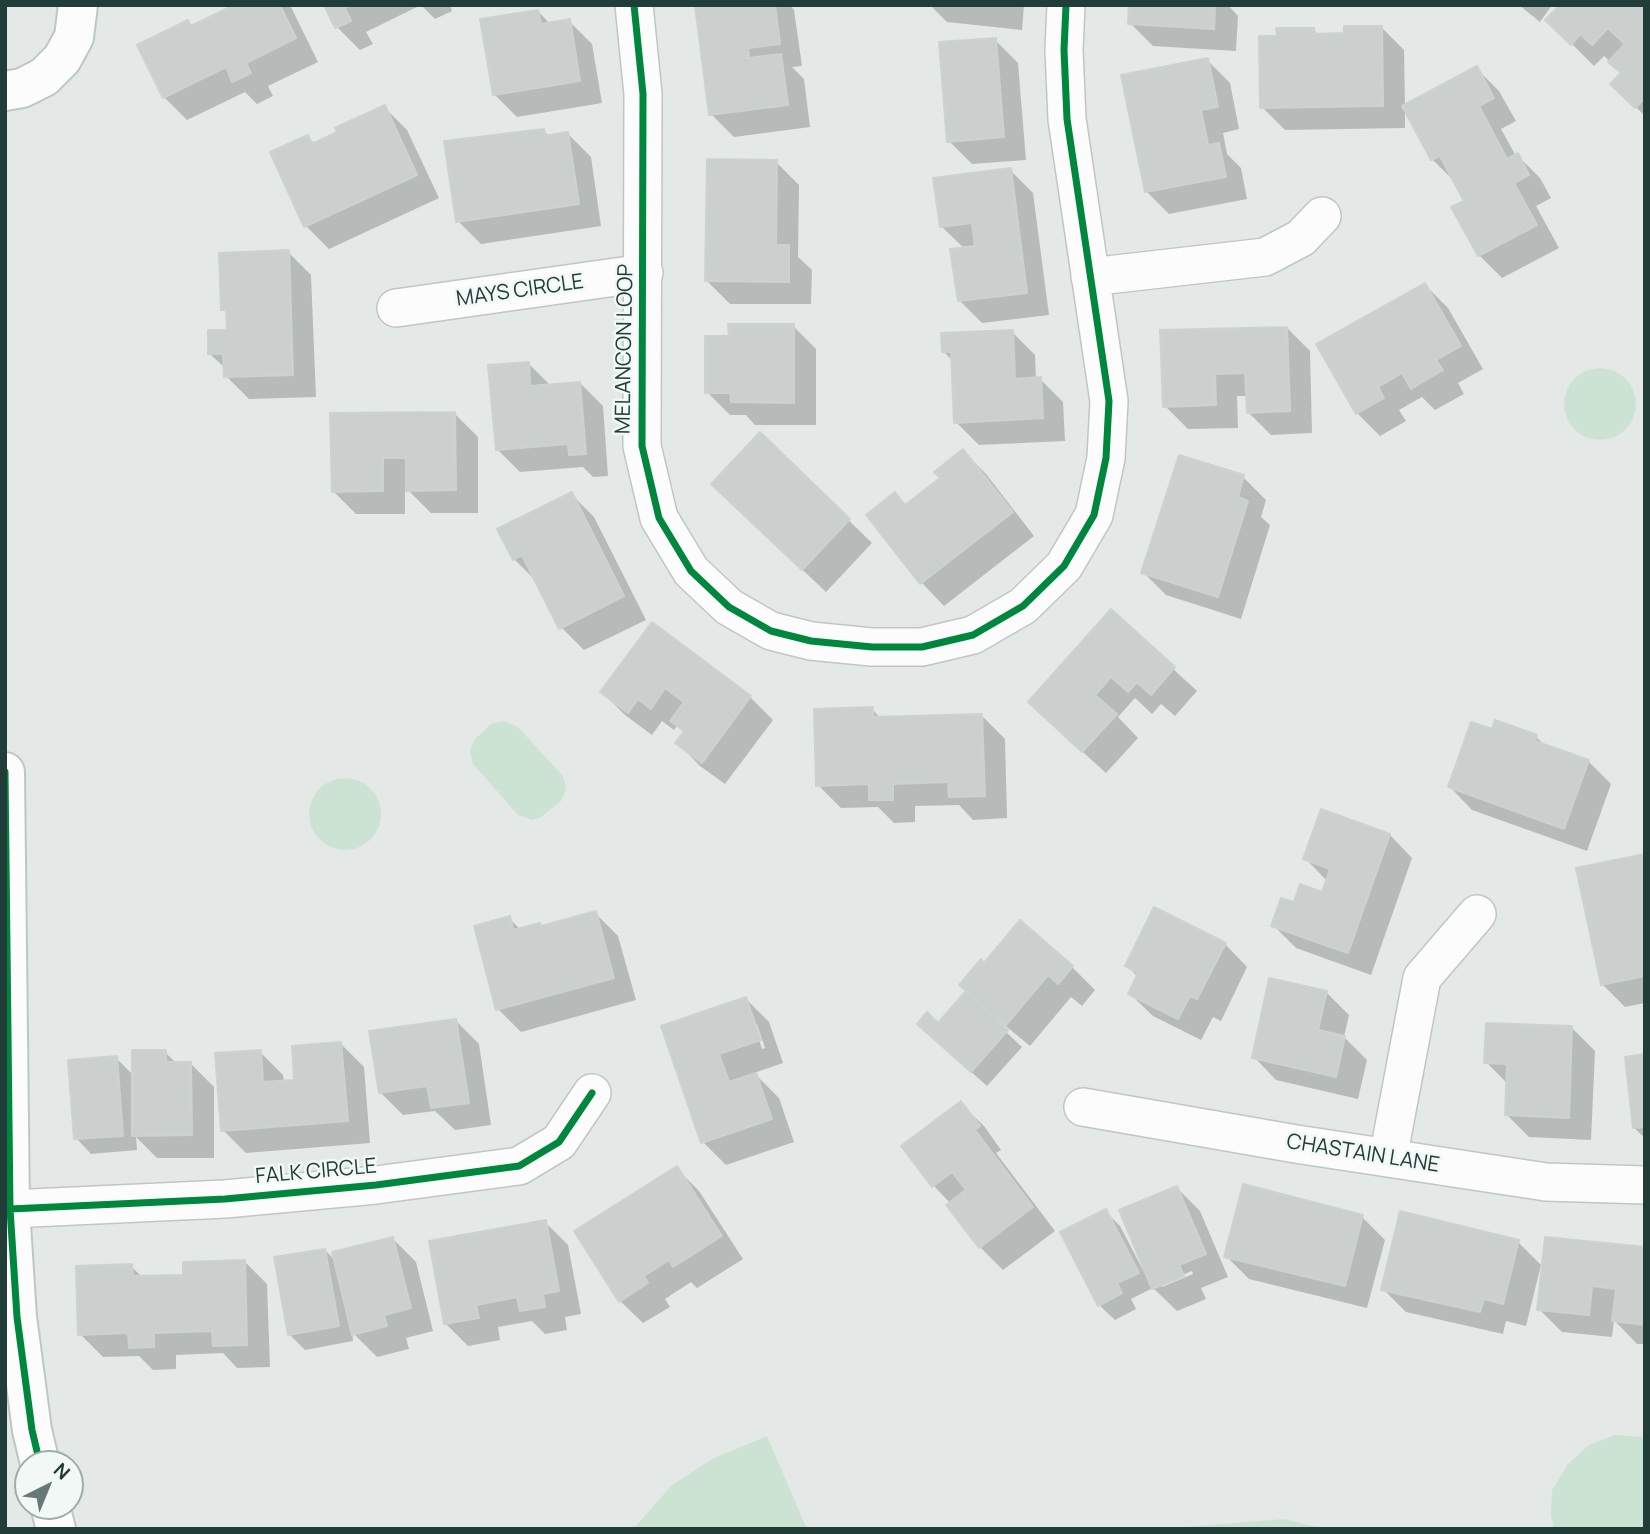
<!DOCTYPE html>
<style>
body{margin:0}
#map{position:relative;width:1650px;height:1534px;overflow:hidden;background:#e4e9e7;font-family:Manrope,sans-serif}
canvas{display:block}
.frame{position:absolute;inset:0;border:7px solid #213d37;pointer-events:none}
.north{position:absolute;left:14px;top:1450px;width:70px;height:70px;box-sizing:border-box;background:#f1f8f5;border:2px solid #9eada9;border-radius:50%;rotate:43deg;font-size:19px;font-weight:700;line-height:28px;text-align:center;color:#213d37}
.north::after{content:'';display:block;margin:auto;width:24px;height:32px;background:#657975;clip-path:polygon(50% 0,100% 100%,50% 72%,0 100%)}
</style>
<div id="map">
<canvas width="1650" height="1534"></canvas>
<div class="frame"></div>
<div class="north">N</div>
</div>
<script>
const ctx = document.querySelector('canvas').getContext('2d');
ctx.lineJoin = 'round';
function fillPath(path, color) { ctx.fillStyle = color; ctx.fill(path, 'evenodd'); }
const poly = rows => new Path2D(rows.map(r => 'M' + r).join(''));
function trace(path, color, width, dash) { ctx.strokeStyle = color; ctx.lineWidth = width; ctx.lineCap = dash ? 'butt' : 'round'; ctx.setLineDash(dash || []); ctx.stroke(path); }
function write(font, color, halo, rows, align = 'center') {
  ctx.font = font + ' Manrope,sans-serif'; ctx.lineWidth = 5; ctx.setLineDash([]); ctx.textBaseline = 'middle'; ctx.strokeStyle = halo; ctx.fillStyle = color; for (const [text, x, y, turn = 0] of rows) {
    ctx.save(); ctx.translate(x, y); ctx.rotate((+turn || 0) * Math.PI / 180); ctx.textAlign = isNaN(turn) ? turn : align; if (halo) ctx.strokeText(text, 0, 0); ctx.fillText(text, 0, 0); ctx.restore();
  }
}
const green = poly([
 '1564 404a36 36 0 1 1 72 0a36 36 0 1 1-72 0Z',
 [504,721,518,727,562,775,565,782,566,790,561,801,540,818,532,820,518,815,473,764,470,751,475,739,491,724],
 '309 814a36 36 0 1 1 72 0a36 36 0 1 1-72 0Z',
 [1615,1435,1645,1437,1645,1529,1554,1529,1551,1515,1552,1490,1568,1464,1589,1445],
 [767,1436,807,1529,633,1529,672,1485,714,1458],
 [1284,1519,1327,1529,1182,1529,1186,1527]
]);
const shadow = poly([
 [238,5,290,5,318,62,268,86,273,96,257,104,245,92,187,120,164,97,187,22,192,27],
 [326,5,421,5,366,32,373,44,360,50,337,27],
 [421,5,450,5,452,11,435,19],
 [697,5,790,5,794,10,802,66,792,67,804,79,810,127,734,137,711,114],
 [930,5,1024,5,1022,30,947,22],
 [1131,5,1228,5,1238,16,1236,51,1153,46,1130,23],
 [1519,5,1552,5,1540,22],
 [1645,5,1645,116,1613,84,1623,74,1604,56,1594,66,1548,20],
 [538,11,550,24,569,21,592,44,602,103,517,117,494,94],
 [1381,27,1404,50,1405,106,1476,68,1499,91,1516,121,1501,129,1516,156,1517,155,1540,178,1551,198,1536,206,1559,248,1502,278,1479,255,1466,201,1455,182,1432,159,1405,108,1405,128,1285,130,1262,107,1278,37,1314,30,1320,36,1346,35],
 [995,40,1018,63,1026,160,972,164,949,141],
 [1207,60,1230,83,1239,129,1223,133,1227,154,1241,168,1247,199,1169,214,1146,191],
 [384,107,407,130,439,198,329,249,306,226,308,137,315,144],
 [543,130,550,137,568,134,591,157,601,226,481,244,458,221],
 [776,162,799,185,798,257,812,270,811,304,730,304,707,281],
 [1010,170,1033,193,1049,315,982,323,959,300,965,249,941,226],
 [288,252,311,275,316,397,249,399,226,376,226,369,210,354,229,332,228,315,223,309],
 [1425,285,1448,308,1483,369,1458,383,1464,394,1435,410,1422,397,1399,410,1406,421,1380,436,1357,413,1319,345],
 [793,326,816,349,816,425,755,425,746,415,730,415,707,392,730,338],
 [1287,328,1310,351,1312,433,1271,435,1248,412,1248,396,1237,396,1238,428,1188,429,1165,406,1162,332],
 [1012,332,1035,355,1036,379,1040,379,1063,402,1065,441,979,445,956,422,953,361,943,351],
 [528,363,551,386,580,383,603,406,608,476,593,477,583,467,520,472,497,449],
 [455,414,478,437,478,513,431,513,405,487,405,514,356,514,333,491,332,415],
 [760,434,872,543,826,592,736,507],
 [963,451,986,474,1034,536,944,606,922,583,868,515,895,495,907,506,942,479],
 [1243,477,1266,500,1261,517,1270,525,1241,619,1166,595,1143,572],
 [571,494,594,517,646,620,584,650,561,627,537,582,514,559],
 [1111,612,1197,691,1175,716,1161,704,1152,714,1135,698,1118,717,1138,738,1106,773,1053,725],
 [652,624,750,697,773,720,725,784,700,766,678,743,685,733,677,726,674,730,662,721,652,735,625,715,602,692],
 [872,709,881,719,982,716,1005,739,1007,818,973,820,959,805,915,806,915,822,894,823,878,807,841,808,818,785],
 [1536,737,1546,746,1588,761,1611,784,1587,851,1472,810,1450,787],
 [1390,835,1412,858,1371,975,1296,948,1273,925,1295,904,1323,895,1327,881,1305,858],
 [1645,856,1645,1003,1625,1007,1602,984],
 [595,913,618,936,636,1000,521,1032,498,1009,509,918,521,930,542,928],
 [1225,944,1247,967,1221,1021,1213,1017,1201,1040,1153,1016,1130,994,1138,977,1127,966],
 [985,965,1072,967,1095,990,1082,1006,1071,997,1030,1046,985,1009,961,985],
 [1326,992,1349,1015,1344,1037,1367,1060,1358,1099,1276,1080,1254,1057],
 [746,999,769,1022,783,1063,754,1073,779,1098,794,1142,726,1165,703,1142,663,1027],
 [754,1024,757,1024,765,1048,762,1049],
 [456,1021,479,1044,491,1125,455,1130,435,1111,403,1115,380,1092],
 [1572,1028,1595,1051,1591,1140,1529,1137,1506,1114,1508,1084,1486,1062],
 [1006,1032,1022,1047,987,1086,934,1039],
 [341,1044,364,1067,370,1143,246,1153,223,1130,260,1052,283,1075,284,1083,296,1082],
 [165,1052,177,1064,191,1064,214,1087,214,1158,157,1158,136,1137,137,1150,91,1154,76,1138,116,1058,134,1076],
 [1645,1056,1645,1138,1634,1128],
 [961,1104,984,1126,1001,1150,996,1153,1055,1231,1003,1270,980,1247,949,1206,951,1204,934,1186,904,1147],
 [676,1168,699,1191,743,1259,697,1288,691,1282,665,1299,670,1307,643,1323,620,1301],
 [1177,1188,1200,1211,1228,1277,1201,1288,1206,1299,1177,1311,1153,1288,1131,1299,1136,1309,1115,1320,1099,1305,1105,1211,1120,1226,1143,1270,1146,1269],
 [1192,1271,1193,1274,1162,1287,1162,1283],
 [1362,1217,1385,1240,1367,1308,1249,1279,1226,1256],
 [545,1222,568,1245,581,1314,565,1317,567,1330,545,1334,532,1321,498,1327,500,1340,468,1346,445,1323],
 [393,1239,416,1262,433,1331,406,1338,409,1349,377,1357,352,1332,353,1341,305,1350,289,1334,325,1250,336,1261],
 [1518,1242,1541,1265,1526,1326,1506,1321,1503,1334,1406,1312,1383,1289],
 [1645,1249,1645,1344,1637,1344,1614,1320,1612,1337,1562,1332,1539,1309],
 [244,1261,267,1284,270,1367,237,1368,223,1353,176,1355,176,1369,153,1370,139,1356,103,1357,80,1334,131,1266,143,1278,185,1276]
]);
const building = poly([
 [234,5,280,5,296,38,246,63,251,73,232,82,226,67,163,98,137,45,188,20,191,26,234,5],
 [324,5,351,5,345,8,351,21,335,28,324,5],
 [695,5,775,5,780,44,748,48,749,58,781,54,788,105,709,115,695,5],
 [1129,5,1215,5,1214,29,1128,24,1129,5],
 [1560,5,1645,5,1645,98,1635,108,1610,84,1621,73,1608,62,1625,44,1608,28,1592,45,1580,34,1571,45,1545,20,1560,5],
 [538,10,541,24,570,19,580,81,493,95,480,19,538,10],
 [1344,26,1382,26,1383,106,1260,108,1259,36,1277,36,1276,28,1314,28,1315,34,1344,33,1344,26],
 [996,38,1004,137,947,142,939,42,996,38],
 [1208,58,1218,107,1201,110,1208,145,1219,143,1226,177,1145,192,1121,75,1208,58],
 [1477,66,1494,98,1479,106,1507,159,1518,153,1529,175,1514,183,1537,225,1478,256,1451,207,1464,201,1440,156,1431,160,1402,106,1477,66],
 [385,105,417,175,304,227,270,152,308,135,312,144,337,132,335,128,385,105],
 [544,129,545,136,568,132,579,204,456,222,444,141,544,129],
 [707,159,777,160,776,245,789,245,789,282,705,281,707,159],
 [1011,168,1027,293,958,301,950,249,975,246,972,223,940,227,933,178,1011,168],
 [289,250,293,375,224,377,223,354,208,354,208,330,227,330,226,310,221,310,219,253,289,250],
 [1425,283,1461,346,1436,360,1443,370,1411,389,1402,373,1378,387,1384,398,1356,414,1316,344,1425,283],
 [728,324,794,324,794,403,731,402,730,393,705,393,705,336,729,336,728,324],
 [1287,327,1290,411,1247,413,1245,373,1215,374,1216,405,1163,407,1160,330,1287,327],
 [1013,330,1015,379,1041,377,1043,418,954,423,951,352,942,352,941,333,1013,330],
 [529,362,530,386,580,382,586,454,569,455,568,444,496,450,488,365,529,362],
 [455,412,456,490,406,491,406,458,383,458,383,491,332,492,330,413,455,412],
 [760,432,850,519,802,570,711,484,760,432],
 [963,449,1013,512,920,584,866,515,895,492,905,505,940,478,934,472,963,449],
 [1179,455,1244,475,1238,497,1248,501,1218,597,1141,573,1179,455],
 [572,492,624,596,559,629,522,555,513,560,497,529,572,492],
 [1111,609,1175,667,1151,695,1137,682,1128,692,1111,677,1095,695,1117,714,1082,752,1028,702,1111,609],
 [652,622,751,696,702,763,675,743,684,731,670,721,684,702,665,688,651,709,638,699,628,713,600,692,652,622],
 [873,707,873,717,982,714,985,796,949,797,948,782,893,784,893,800,869,800,869,784,816,786,814,709,873,707],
 [1495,720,1537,735,1535,741,1589,760,1564,829,1448,787,1471,722,1492,729,1495,720],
 [1321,809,1390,834,1348,953,1271,926,1281,898,1294,902,1300,884,1322,892,1330,869,1303,859,1321,809],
 [1645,854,1645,976,1601,985,1576,868,1645,854],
 [1154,907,1226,943,1197,999,1190,996,1178,1019,1128,994,1138,973,1125,966,1154,907],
 [596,911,614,978,496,1010,474,926,510,916,513,930,540,923,541,926,596,911],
 [1020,920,1073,966,1058,984,1048,975,1006,1025,959,985,981,959,984,963,1020,920],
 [1269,978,1327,991,1318,1030,1345,1036,1336,1077,1252,1058,1269,978],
 [965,992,1008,1030,971,1072,917,1024,927,1012,938,1023,965,992],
 [746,997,761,1040,719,1054,729,1082,756,1073,772,1119,701,1143,661,1026,746,997],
 [456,1019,469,1103,431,1108,427,1086,379,1093,369,1031,456,1019],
 [1486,1023,1572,1026,1569,1118,1505,1115,1507,1064,1484,1063,1486,1023],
 [341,1042,348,1121,221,1131,215,1053,261,1050,263,1082,294,1080,292,1046,341,1042],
 [132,1050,166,1050,166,1062,191,1062,192,1135,132,1136,132,1050],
 [1645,1054,1645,1127,1633,1128,1625,1057,1645,1054],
 [117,1056,123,1136,74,1139,68,1060,117,1056],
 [961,1101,980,1126,975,1130,1033,1207,979,1248,946,1205,966,1190,952,1172,932,1187,901,1146,961,1101],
 [677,1166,722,1236,673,1267,669,1260,644,1276,648,1283,619,1302,574,1231,677,1166],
 [1243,1184,1363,1215,1345,1286,1224,1257,1243,1184],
 [1177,1186,1206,1254,1179,1265,1184,1276,1152,1289,1119,1210,1177,1186],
 [1106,1209,1139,1273,1117,1283,1122,1293,1098,1306,1060,1232,1106,1209],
 [1400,1211,1519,1240,1503,1304,1484,1299,1480,1312,1381,1290,1400,1211],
 [546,1220,559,1291,543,1294,545,1307,520,1311,517,1297,476,1305,479,1318,444,1324,429,1241,546,1220],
 [393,1237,411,1308,384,1315,387,1326,352,1335,332,1252,393,1237],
 [1545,1237,1645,1247,1645,1325,1612,1321,1616,1289,1592,1286,1589,1315,1537,1310,1545,1237],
 [325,1249,339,1326,288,1335,274,1257,325,1249],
 [245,1260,247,1345,213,1346,212,1331,154,1333,154,1347,129,1348,128,1333,78,1335,76,1266,132,1264,133,1276,183,1275,183,1262,245,1260]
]);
const street = poly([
 [634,5,643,94,642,446,659,518,691,571,729,607,771,631,811,641,872,647,922,647,973,635,1023,606,1064,566,1094,515,1106,458,1109,401,1067,119,1064,50,1066,5],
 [1090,277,1265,257,1301,238,1322,216],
 [396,308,644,273],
 [1083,1107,1296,1144,1546,1182,1645,1185],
 [1388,1158,1422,978,1477,914],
 [10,1209,225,1199,376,1185,519,1166,559,1142,592,1093]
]);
const secondary = poly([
 [5,91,22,88,44,77,62,59,74,37,78,5],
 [5,772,10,1209,17,1317,32,1430,40,1464],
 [50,1506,56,1529]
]);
const cycleway = poly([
 [634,5,643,94,642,446,659,518,691,571,729,607,771,631,811,641,872,647,922,647,973,635,1023,606,1064,566,1094,515,1106,458,1109,401,1067,119,1064,50,1066,5],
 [5,772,10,1209,17,1317,32,1430,40,1464],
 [10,1209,225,1199,376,1185,519,1166,559,1142,592,1093]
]);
const streetNames = [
 ["MAYS CIRCLE",520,291,-8],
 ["MELANCON LOOP",625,349,-89],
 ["CHASTAIN LANE",1363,1154,9],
 ["FALK CIRCLE",316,1172,-5]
];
fillPath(green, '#cce3d4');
fillPath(shadow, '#0003');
fillPath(building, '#cbd0ce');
trace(building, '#ccd2d0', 2);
trace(street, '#c1c6c4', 40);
trace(secondary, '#bfc7c4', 42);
trace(street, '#fbfcfb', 37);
trace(secondary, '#fbfcfb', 38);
trace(cycleway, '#00873e', 7);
write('21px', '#213d37', '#f1f8f5', streetNames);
</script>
